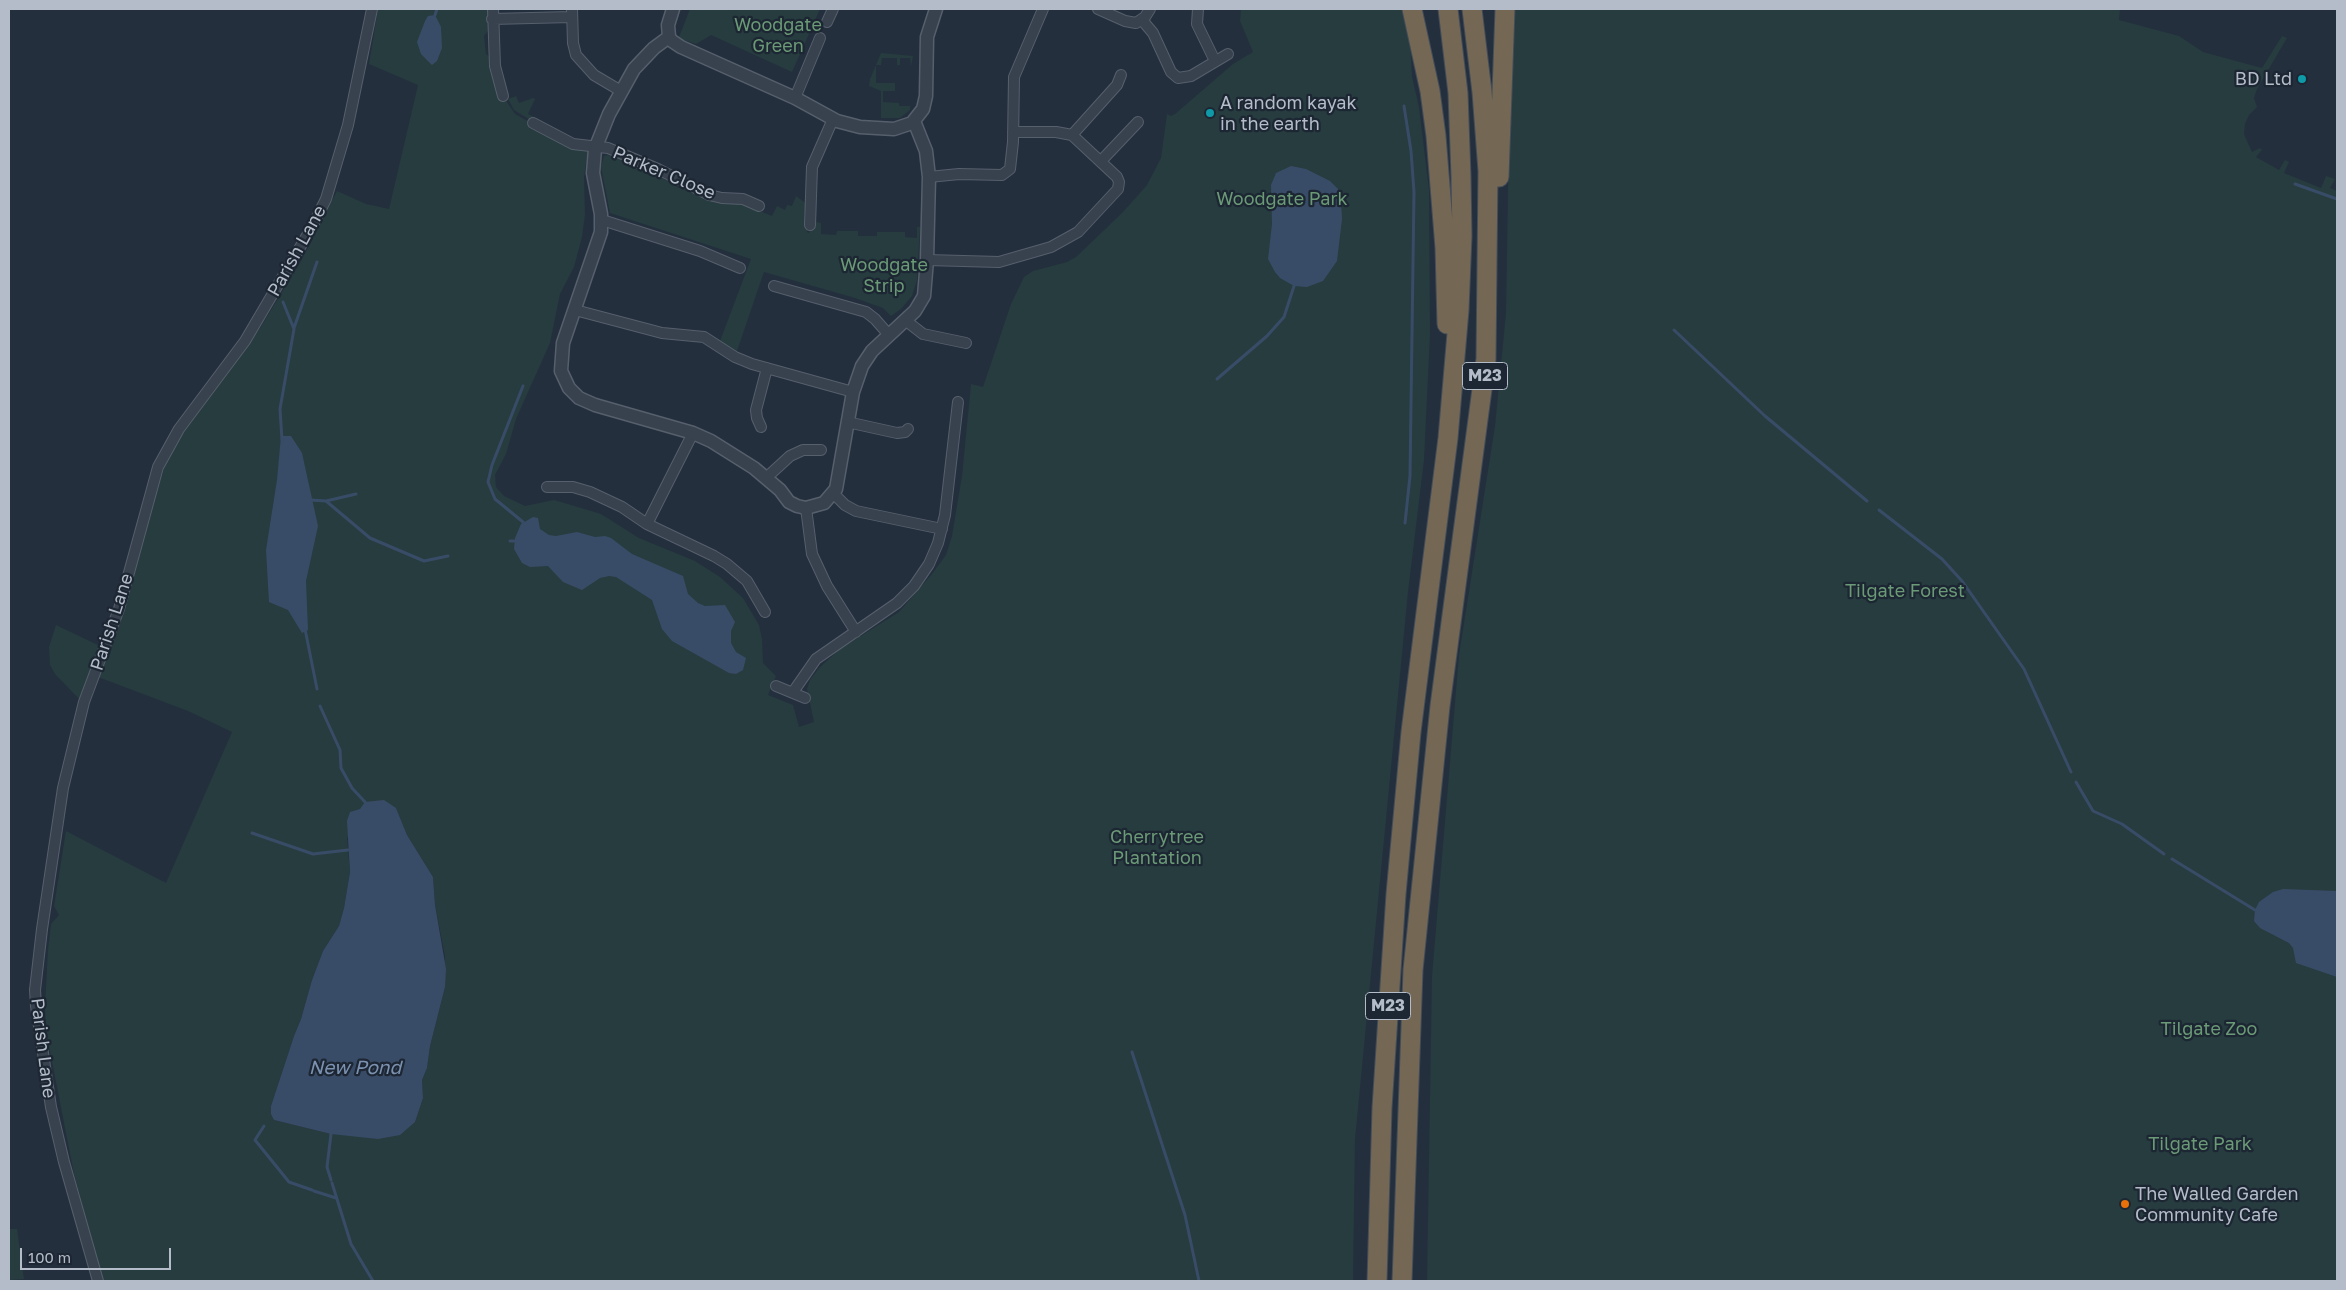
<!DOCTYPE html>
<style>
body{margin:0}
#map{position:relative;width:2346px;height:1290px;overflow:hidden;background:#242f3e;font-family:"Golos Text",sans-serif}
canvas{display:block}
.frame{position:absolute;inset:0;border:10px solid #b4bcc9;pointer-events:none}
.scale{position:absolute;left:20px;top:1248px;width:151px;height:22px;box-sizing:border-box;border:2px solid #b4bcc9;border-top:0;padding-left:6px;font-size:15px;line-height:18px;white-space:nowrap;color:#b4bcc9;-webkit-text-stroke:4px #1d2633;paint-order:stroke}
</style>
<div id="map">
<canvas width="2346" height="1290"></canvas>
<div class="frame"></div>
<div class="scale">100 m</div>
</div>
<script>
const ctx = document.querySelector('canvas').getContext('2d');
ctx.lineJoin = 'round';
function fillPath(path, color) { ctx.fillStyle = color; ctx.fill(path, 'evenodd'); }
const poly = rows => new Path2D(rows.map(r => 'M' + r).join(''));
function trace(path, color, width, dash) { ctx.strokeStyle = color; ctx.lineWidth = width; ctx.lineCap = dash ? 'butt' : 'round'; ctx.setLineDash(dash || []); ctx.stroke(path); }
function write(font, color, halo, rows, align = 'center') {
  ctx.font = font + ' "Golos Text",sans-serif'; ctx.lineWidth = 4.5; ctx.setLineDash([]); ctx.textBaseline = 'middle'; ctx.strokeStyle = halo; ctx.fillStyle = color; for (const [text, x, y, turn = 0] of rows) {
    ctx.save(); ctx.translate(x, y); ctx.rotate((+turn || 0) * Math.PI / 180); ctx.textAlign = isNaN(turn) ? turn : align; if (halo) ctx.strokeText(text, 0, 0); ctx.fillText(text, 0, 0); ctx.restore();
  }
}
const green = poly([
 [378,9,488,9,488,31,484,36,486,54,490,57,497,93,505,99,515,114,531,123,529,128,571,148,588,150,584,177,585,215,582,237,574,267,560,294,550,343,516,419,506,454,495,475,496,487,504,496,525,506,554,500,601,514,639,538,695,561,720,577,743,598,759,625,762,639,763,663,776,676,768,695,793,705,799,727,814,722,807,689,810,680,819,668,840,649,899,612,932,574,946,555,952,536,962,476,971,384,983,387,1011,304,1024,277,1033,271,1067,262,1076,257,1123,212,1147,185,1161,158,1167,114,1171,116,1175,114,1233,64,1253,52,1240,21,1241,9,1402,9,1410,38,1412,77,1419,107,1429,190,1430,334,1424,460,1408,592,1355,1139,1353,1281,103,1281,74,1174,46,1031,45,1006,48,950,51,924,59,915,54,906,66,831,166,883,232,732,188,711,98,677,113,643,129,593,143,536,165,465,181,435,260,328,301,261,337,191,366,204,389,209,418,85,369,64],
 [396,808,407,835,433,877,435,905,445,956,445,987,430,1046,427,1068,422,1080,423,1098,415,1122,331,1134,274,1120,271,1106,294,1036,301,1019,312,980,323,951,339,926,344,908,350,872,347,838],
 [690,9,820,9,792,72,711,35,696,44,681,39,679,37],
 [1511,9,2120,9,2119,20,2179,36,2203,52,2262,68,2282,36,2287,38,2257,89,2254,98,2257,107,2249,115,2245,124,2244,134,2252,152,2260,148,2262,150,2256,157,2279,170,2285,160,2289,162,2284,173,2321,188,2326,176,2335,179,2330,188,2337,191,2337,1281,1427,1281,1432,976,1459,655,1495,426,1506,313],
 [881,53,913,56,911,66,910,58,900,58,900,65,897,65,897,58,882,58,881,65,876,65,876,83,895,83,895,91,883,91,883,102,899,103,899,106,910,106,910,110,900,118,881,118,881,91,869,86,870,79],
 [516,96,519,103,533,98,535,99,528,114,534,117,532,121,514,110,508,99],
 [608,155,615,158,616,156,620,158,622,162,639,169,646,168,662,175,664,179,679,188,738,202,772,216,777,206,785,210,787,205,792,206,796,196,807,204,807,208,804,212,804,221,807,224,807,232,809,233,811,227,815,227,816,222,821,223,821,234,836,235,837,231,858,231,858,236,877,236,877,232,905,232,905,237,917,238,917,227,920,227,917,280,912,296,901,309,891,316,883,308,855,298,764,272,737,351,720,341,751,259,610,213,601,167,604,156],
 [56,625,102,647,81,701,55,674,50,665,49,647],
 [9,1229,17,1229,24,1279,9,1280]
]);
const water = poly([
 [435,15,441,27,442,48,437,61,432,65,421,54,417,42,425,21,428,16],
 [1291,166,1306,169,1330,181,1338,189,1341,202,1342,219,1337,261,1323,281,1307,287,1294,286,1280,278,1275,272,1268,259,1272,224,1271,185,1276,173],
 [281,436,291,436,302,453,318,526,306,581,308,630,302,633,288,610,269,602,266,550,277,480],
 [533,517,538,518,540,529,549,535,556,536,577,532,595,537,605,536,611,538,632,554,683,576,688,594,698,603,705,606,725,605,735,622,731,631,731,643,736,652,746,658,743,670,736,674,729,673,672,641,662,629,652,600,616,577,609,576,600,578,582,590,563,582,548,566,530,567,522,563,514,549,515,538,521,524],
 [384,800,396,808,407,835,433,877,435,905,446,969,445,987,430,1046,427,1068,422,1080,423,1098,415,1122,400,1135,378,1139,331,1134,274,1120,271,1114,271,1106,294,1036,301,1019,312,980,323,951,339,926,344,908,350,872,347,821,350,812,360,809,365,802],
 [2283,889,2337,891,2337,977,2296,963,2293,948,2289,943,2260,928,2254,921,2255,910,2259,902,2273,892]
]);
const stream = poly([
 [435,15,437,9],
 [1404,106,1411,151,1414,192,1410,476,1405,523],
 [2295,184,2337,199],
 [294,328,317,262],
 [1674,330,1765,416,1867,501],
 [1217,379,1267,336,1284,317,1294,286],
 [523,386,492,465,488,482,495,499,523,522],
 [282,440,280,409,294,329,283,302],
 [310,500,326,501,370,538,424,561,448,556],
 [326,501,356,494],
 [1879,510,1942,559,1962,581,2024,669,2071,772],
 [510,541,514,541],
 [305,629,317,689],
 [320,706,340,750,341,768,352,788,365,802],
 [2076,782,2093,811,2122,824,2164,854],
 [252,833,313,854,348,850],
 [2172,859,2255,910],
 [1132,1052,1185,1215,1199,1281],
 [264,1126,255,1140,289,1182,312,1190],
 [331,1134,327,1167,331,1180],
 [332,1183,351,1244,373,1281],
 [314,1191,336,1198]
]);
const minor = poly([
 [493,9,495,66,503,96],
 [572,9,573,43,576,55,594,75,621,91],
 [1098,9,1125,21,1136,23,1145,17,1150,9],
 [1198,9,1197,24,1215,61],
 [492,19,571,17],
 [1142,20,1153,33,1171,72,1178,78,1191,76,1228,54],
 [827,22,833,9],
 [795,98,820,38],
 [533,123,573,144,608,148,658,169,709,195,722,198,743,199,759,206],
 [1072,135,1117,85,1121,75],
 [1101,161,1138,122],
 [929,177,959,174,1002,175,1010,169,1013,142,1014,77,1043,9],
 [602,220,700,251,740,268],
 [810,225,812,167,833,119],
 [927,260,999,262,1051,247,1078,232,1118,189,1119,182,1117,177,1072,135,1056,132,1013,132],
 [774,286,866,312,875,319,889,335],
 [575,310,662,333,704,337,735,357,752,364,853,392],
 [905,320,923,334,966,343],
 [847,422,897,433,905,432,908,429],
 [761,427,757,418,756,410,767,368],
 [766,478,790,456,803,450,821,450],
 [547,487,573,487,590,492,622,507,647,524,714,556,727,564,747,581,765,612],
 [833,493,845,505,856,511,942,529],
 [806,508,812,554,827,586,856,632],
 [647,524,693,433],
 [776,686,805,698],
 [793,692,816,659,897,603,914,586,929,564,938,543,945,515,958,402],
 [98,1281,64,1162,51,1107,36,1006,35,990,42,929,63,788,84,702,119,609,158,467,179,429,245,341,312,227,326,199,348,125,372,9]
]);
const tertiary = poly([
 [673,9,668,25,669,37,672,41,681,47,795,98,837,121,860,127,894,129,912,123,923,109,926,96,927,37,936,9],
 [669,37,654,48,634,69,609,114,595,149,593,173,601,214,601,232,563,343,561,371,569,388,579,398,595,405,693,433,711,441,754,468,780,490,789,502,797,506,806,508,824,503,836,489,853,392,862,366,872,351,915,311,924,296,927,260,929,177,926,151,914,121]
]);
const motorway = poly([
 [1412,9,1430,91,1436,136,1445,248,1447,324],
 [1499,177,1505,9],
 [1377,1281,1382,1108,1396,894,1411,732,1448,438,1459,310,1462,236,1461,176,1458,93,1448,9],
 [1402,1281,1413,970,1440,706,1486,359,1488,171,1482,92,1472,9]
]);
const markers = [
 [2302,79,5,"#0f9aa8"],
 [1210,113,5,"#0f9aa8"],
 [2125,1204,5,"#e8710a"]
];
const shields = [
 [1485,376,45],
 [1388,1006,45]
];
const shieldNames = [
 ["M23",1485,376],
 ["M23",1388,1006]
];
const parkNames = [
 ["Woodgate",778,25],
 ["Green",778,46],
 ["Woodgate Park",1282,199],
 ["Woodgate",884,265],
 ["Strip",884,286],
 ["Tilgate Forest",1905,591],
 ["Cherrytree",1157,837],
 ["Plantation",1157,858],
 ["Tilgate Zoo",2209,1029],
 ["Tilgate Park",2200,1144]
];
const poiNames = [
 ["BD Ltd",2292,79,"right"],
 ["A random kayak",1220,103],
 ["in the earth",1220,124],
 ["The Walled Garden",2135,1194],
 ["Community Cafe",2135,1215]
];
const streetNames = [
 ["Parker Close",664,173,23],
 ["Parish Lane",297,251,-61],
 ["Parish Lane",112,622,-72],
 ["Parish Lane",43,1048,83]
];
const waterNames = [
 ["New Pond",355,1068]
];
fillPath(green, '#263c3f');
fillPath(water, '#394c67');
trace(stream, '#394c67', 3);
trace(minor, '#565f6c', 12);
trace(tertiary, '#565f6c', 15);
trace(motorway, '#434c59', 21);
trace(minor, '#38414e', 10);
trace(tertiary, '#38414e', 12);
trace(motorway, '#746855', 19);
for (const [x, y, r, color] of markers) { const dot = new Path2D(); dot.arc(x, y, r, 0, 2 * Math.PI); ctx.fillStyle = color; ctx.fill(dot); trace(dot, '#1d2633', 2); }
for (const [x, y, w] of shields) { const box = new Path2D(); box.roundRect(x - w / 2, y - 13.5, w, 27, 4); ctx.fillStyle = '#1d2633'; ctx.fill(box); trace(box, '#b4bcc9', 1); }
write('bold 16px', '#b4bcc9', null, shieldNames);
write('18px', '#6b9a76', '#1d2633', parkNames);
write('18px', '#b4bcc9', '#1d2633', poiNames, 'left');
write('18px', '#b4bcc9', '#1d2633', streetNames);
write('italic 19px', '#7c92b1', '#1d2633', waterNames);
</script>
